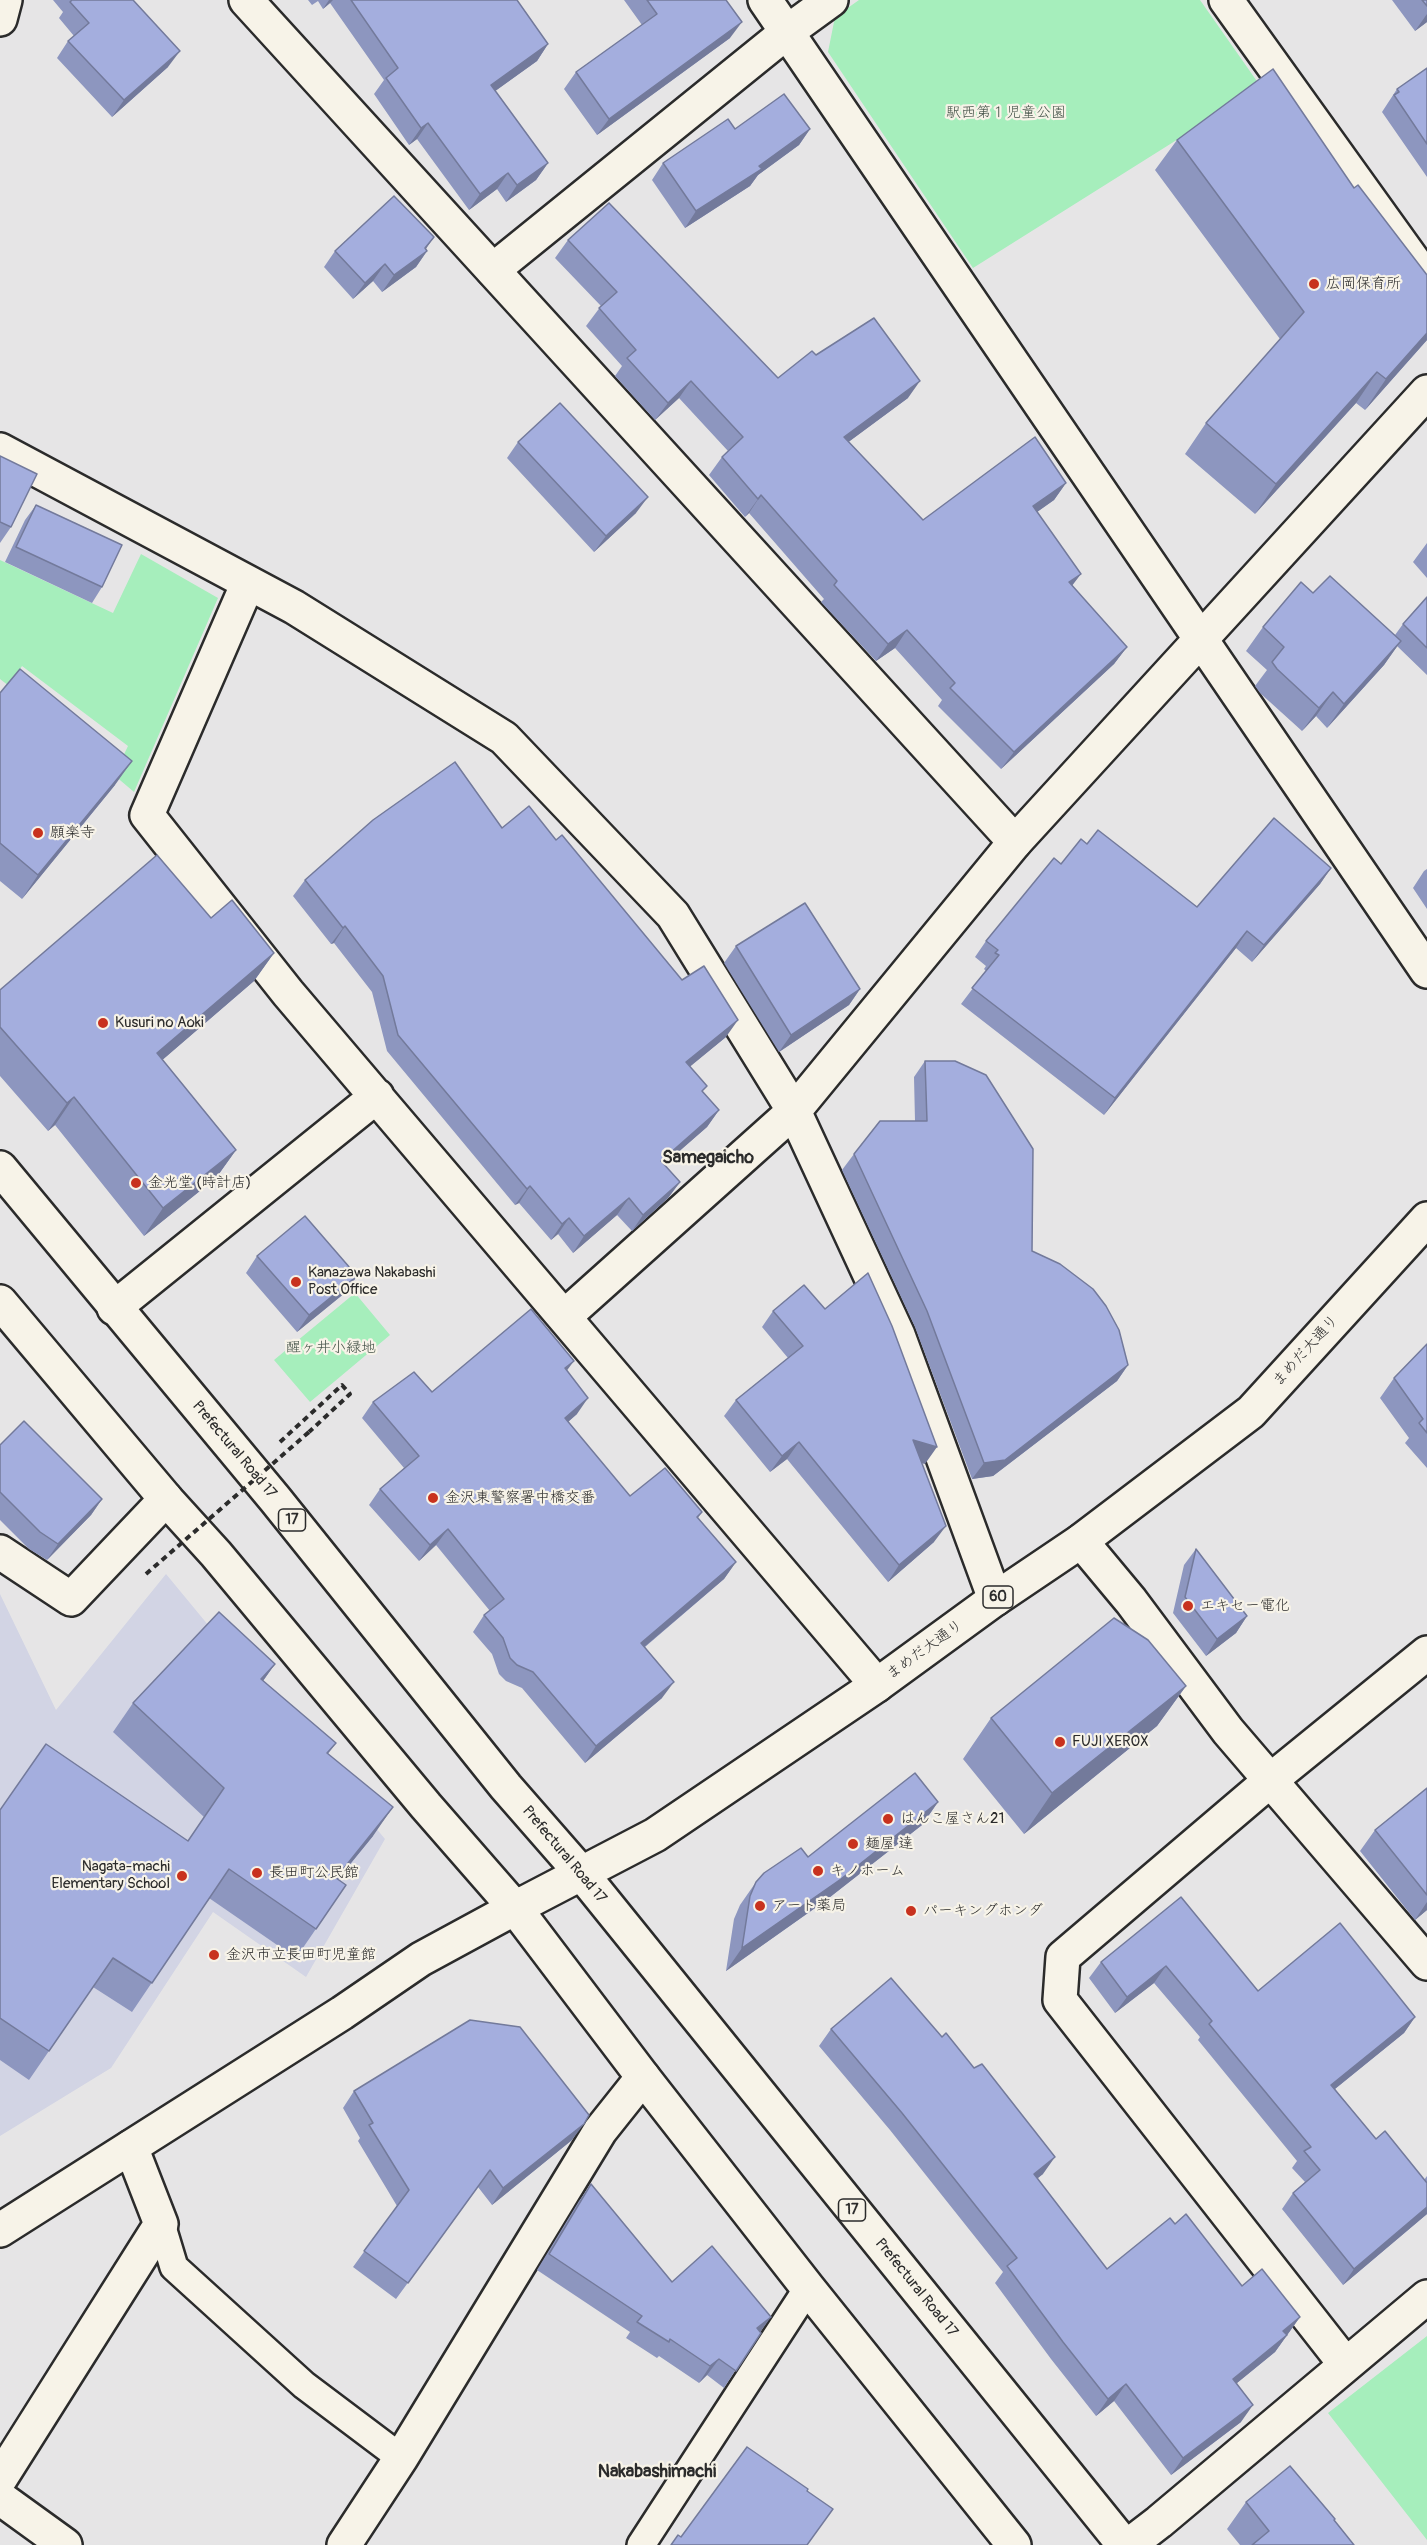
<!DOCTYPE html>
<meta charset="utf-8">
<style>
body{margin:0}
canvas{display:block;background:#e6e5e6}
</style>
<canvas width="1427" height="2545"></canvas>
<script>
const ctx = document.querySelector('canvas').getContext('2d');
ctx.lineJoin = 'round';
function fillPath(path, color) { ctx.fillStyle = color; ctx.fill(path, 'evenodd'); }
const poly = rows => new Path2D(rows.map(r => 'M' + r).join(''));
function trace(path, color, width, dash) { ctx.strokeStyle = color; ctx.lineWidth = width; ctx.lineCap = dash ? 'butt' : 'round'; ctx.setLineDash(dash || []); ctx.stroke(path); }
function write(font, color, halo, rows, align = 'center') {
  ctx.font = font + ' Pangolin,"Klee One",sans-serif'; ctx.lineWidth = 4.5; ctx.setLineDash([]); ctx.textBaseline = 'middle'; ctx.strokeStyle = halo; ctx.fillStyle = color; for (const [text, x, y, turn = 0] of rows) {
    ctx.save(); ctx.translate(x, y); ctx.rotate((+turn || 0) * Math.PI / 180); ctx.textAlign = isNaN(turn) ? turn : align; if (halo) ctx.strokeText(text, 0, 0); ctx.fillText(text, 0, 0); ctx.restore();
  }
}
const built = poly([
 [166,1574,385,1839,306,1977,213,1912,111,2068,0,2136,0,1594,56,1710]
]);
const green = poly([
 [859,0,1200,0,1261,87,973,268,828,52,835,17],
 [141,554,218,598,134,792,114,775,128,746,22,666,9,686,0,679,0,560,113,613],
 [355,1293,390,1335,310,1402,274,1360],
 [1427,2336,1427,2540,1328,2413]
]);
const path = poly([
 [280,1442,342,1385,350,1394,309,1432]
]);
const service = poly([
 [161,2224,174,2267,304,2385,401,2458],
 [641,2545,808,2288]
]);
const minor = poly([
 [765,0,1427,971],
 [1226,0,1427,280],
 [0,19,5,0],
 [493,270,787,32,831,0],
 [0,450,294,607,504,738,673,915,794,1111,898,1335,995,1599],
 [248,583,147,815,288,993,877,1685],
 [114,1308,377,1096],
 [564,1317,794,1111,1015,842,1201,639],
 [1081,1541,1131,1601,1228,1731,1427,1963],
 [0,1552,71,1599,166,1499],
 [1346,2365,1060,2000,1063,1957,1272,1779,1427,1653],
 [0,2479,161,2224,131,2147],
 [0,2498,65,2545],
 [344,2545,401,2458,600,2131,643,2077],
 [1129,2545,1159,2522,1427,2297]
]);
const tertiary = poly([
 [246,0,1015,842],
 [1201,639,1427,392],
 [0,2230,342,2013,421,1959,515,1908]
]);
const primary = poly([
 [0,1168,275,1499,506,1787,582,1874,1124,2545],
 [0,1302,166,1499,216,1554,426,1806,515,1908,643,2077,808,2288,1014,2545],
 [515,1908,655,1835,877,1685,995,1599,1081,1541,1251,1412,1427,1219]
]);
const pathBridge = poly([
 [146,1574,309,1432]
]);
const wall = poly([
 [53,0,133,0,168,67,112,117,57,58,68,41,74,36,59,18,63,12],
 [308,0,517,0,548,44,537,61,495,91,548,163,536,180,506,202,497,189,469,210,417,139,409,145,374,94,384,80,330,3,323,9,318,1,312,5],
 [624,0,726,0,730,38,597,135,564,89,576,72,642,25],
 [1392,0,1427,0,1427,22,1415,31],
 [1427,68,1427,177,1382,112,1397,89],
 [735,129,810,129,799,145,758,175,750,186,685,228,652,180,663,163],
 [1177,140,1427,340,1365,410,1356,403,1255,514,1185,454,1206,423,1280,339,1155,170],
 [568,240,778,378,816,355,908,398,848,442,923,520,1066,483,1054,500,1037,512,1072,586,1127,647,1114,664,1001,769,938,706,942,700,895,648,876,661,821,602,824,599,749,513,745,517,709,475,722,457,728,451,679,398,655,420,615,376,622,366,586,326,601,306,555,258],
 [426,249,427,251,416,267,382,292,373,281,353,299,324,267,335,251],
 [518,442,636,513,594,552,507,458],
 [0,456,11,527,0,543],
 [36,505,102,587,92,603,5,562,25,520],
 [1427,543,1427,578,1413,562],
 [1313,593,1395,635,1403,624,1427,597,1427,675,1397,646,1384,665,1327,728,1316,716,1302,731,1260,693,1255,686,1267,670,1246,651,1263,627],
 [0,693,115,785,22,899,0,881],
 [502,828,556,840,726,1037,690,1066,703,1092,719,1110,707,1127,664,1164,680,1182,668,1198,632,1231,617,1215,573,1253,558,1234,551,1240,519,1203,515,1205,387,1051,372,992,334,943,331,944,293,896,305,880],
 [1087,844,1197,907,1331,868,1320,884,1252,962,1236,948,1104,1115,961,1004,986,971,984,969,986,966,975,957,986,941,1061,864],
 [1427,869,1427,909,1413,888,1424,871],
 [211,918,274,953,254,981,162,1060,236,1150,216,1178,144,1236,55,1125,48,1131,0,1076,0,990],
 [736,946,860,989,849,1005,779,1052,724,963],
 [925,1061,1032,1251,1128,1365,1117,1381,993,1476,972,1479,915,1327,842,1170,854,1154,915,1121,914,1077],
 [257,1256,357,1276,346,1292,297,1332,246,1273],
 [825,1309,925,1464,922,1463,934,1542,888,1582,787,1459,770,1472,724,1416,736,1400,788,1358,762,1327,773,1311],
 [1427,1344,1427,1468,1405,1443,1409,1438,1380,1398,1394,1378],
 [567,1371,577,1414,568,1422,630,1496,702,1512,698,1518,736,1562,724,1579,645,1647,662,1698,585,1763,522,1688,506,1681,499,1674,492,1654,473,1632,484,1615,490,1611,436,1545,419,1561,369,1505,380,1489,404,1468,362,1418,373,1402,432,1392],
 [0,1445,102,1499,91,1515,47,1560,29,1549,0,1520],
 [1196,1549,1247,1616,1236,1633,1206,1656,1173,1613,1184,1565],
 [275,1664,263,1681,336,1743,328,1754,373,1836,338,1879,346,1885,296,1958,209,1898,132,2012,93,1987,29,2080,0,2060,0,1810,188,1841,204,1817,113,1732,133,1703],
 [1186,1686,1157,1726,1024,1834,963,1759,991,1718],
 [1427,1788,1427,1910,1415,1920,1360,1851,1375,1830],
 [938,1802,922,1825,825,1901,726,1971,734,1919,740,1905,756,1882,808,1857],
 [1181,1897,1258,1991,1415,2017,1404,2033,1335,2089,1376,2139,1424,2180,1427,2176,1427,2214,1343,2285,1282,2209,1293,2193,1305,2182,1292,2168,1297,2161,1198,2040,1200,2037,1154,1983,1115,2013,1089,1978,1101,1962],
 [831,2029,1043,2174,1037,2178,1107,2269,1175,2224,1242,2286,1300,2317,1275,2352,1237,2383,1241,2422,1171,2475,1114,2401,1096,2416,1051,2359,995,2283,1003,2272,890,2130,819,2046],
 [354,2091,572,2140,492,2205,478,2187,396,2299,353,2267,397,2206,358,2141,360,2138,343,2108],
 [591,2184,672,2282,760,2332,724,2388,707,2375,699,2383,659,2356,657,2358,626,2338,630,2332,537,2270,579,2201],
 [1246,2502,1335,2519,1334,2521,1354,2545,1240,2545,1227,2529]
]);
const shadedWall = poly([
 [329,0,333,0,330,3,323,9],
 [1427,14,1427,22,1415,31],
 [742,22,730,38,597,135,609,119],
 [548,44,537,61,480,102,491,85],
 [180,51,168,67,112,117,124,100],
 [428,123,417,139,409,145,421,128],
 [810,129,799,145,758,175,750,186,685,228,696,211],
 [548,163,536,180,506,202,517,185],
 [508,173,497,189,469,210,480,194],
 [434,237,421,256,427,251,416,267,382,292,394,275,425,248],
 [385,264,373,281,353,299,365,283],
 [1427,333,1427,340,1365,410,1386,379],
 [1377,372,1356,403,1255,514,1276,484],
 [691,381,679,398,655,420,668,403],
 [920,381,908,398,831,455,844,437],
 [1066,483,1054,500,1020,524,1033,506],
 [761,495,749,513,745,517,758,499],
 [648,497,636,513,594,552,606,536],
 [1081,574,1068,591,1069,582],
 [907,630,895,648,876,661,888,644],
 [1401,641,1384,665,1327,728,1344,704],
 [1127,647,1114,664,1001,769,1014,752],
 [1333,692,1316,716,1302,731,1319,708],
 [132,761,115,785,22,899,38,875],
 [1331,868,1320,884,1252,962,1264,945],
 [345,926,334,943,331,944,343,928],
 [1247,931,1236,948,1104,1115,1115,1098],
 [274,953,254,981,138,1081,157,1053],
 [860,989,849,1005,779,1052,791,1035],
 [738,1020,726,1037,675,1079,686,1062],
 [74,1097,55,1125,48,1131,67,1103],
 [719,1110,707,1127,650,1177,661,1161],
 [236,1150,216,1178,144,1236,163,1208],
 [680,1182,668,1198,632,1231,643,1215],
 [530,1186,519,1203,515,1205,527,1189],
 [629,1198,617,1215,573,1253,584,1236],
 [569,1218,558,1234,551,1240,562,1224],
 [357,1276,346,1292,297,1332,309,1315],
 [574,1361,562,1377,565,1368],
 [1128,1365,1117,1381,993,1476,972,1479,984,1463],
 [588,1398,577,1414,554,1434,565,1418],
 [913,1440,937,1447,925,1464,902,1456],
 [799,1442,787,1459,770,1472,782,1456],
 [102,1499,91,1515,47,1560,58,1544],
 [946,1526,934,1542,888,1582,899,1565],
 [448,1529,436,1545,419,1561,430,1545],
 [736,1562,724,1579,630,1659,641,1643],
 [1247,1616,1236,1633,1206,1656,1217,1639],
 [275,1664,255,1692,261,1679],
 [674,1682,662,1698,585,1763,596,1746],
 [1186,1686,1157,1726,1024,1834,1052,1793],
 [938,1802,922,1825,825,1901,726,1971,742,1948],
 [393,1807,373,1836,316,1906,336,1878],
 [1427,1902,1427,1910,1415,1920],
 [1166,1966,1154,1983,1115,2013,1127,1997],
 [1415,2017,1404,2033,1320,2101,1331,2085],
 [584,2124,572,2140,492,2205,503,2188],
 [1055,2157,1043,2174,1022,2191,1034,2174],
 [1427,2207,1427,2214,1343,2285,1354,2269],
 [771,2317,759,2334,757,2328],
 [1300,2317,1275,2352,1221,2396,1233,2379,1283,2331],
 [719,2359,707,2375,699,2383,710,2366],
 [1126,2384,1114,2401,1096,2416,1108,2399],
 [1253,2405,1241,2422,1171,2475,1183,2458]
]);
const building = poly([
 [72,0,133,0,180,51,124,100,68,41,89,23,70,2,72,0],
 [351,0,517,0,548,44,491,85,548,163,517,185,508,173,480,194,428,123,421,128,386,78,398,68,351,0],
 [647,0,726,0,742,22,609,119,576,72,657,14,647,0],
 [1422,0,1427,0,1427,6,1422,0],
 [1427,68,1427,144,1394,95,1399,92,1397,89,1427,68],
 [1273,69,1354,188,1358,185,1427,275,1427,333,1386,379,1377,372,1276,484,1206,423,1304,312,1177,140,1273,69],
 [784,94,810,129,759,166,762,169,696,211,663,163,728,119,735,129,784,94],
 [394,196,434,237,425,248,427,251,394,275,385,264,365,283,335,251,394,196],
 [609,203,778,378,812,351,816,355,874,318,920,381,844,437,923,520,1035,437,1066,483,1033,506,1081,574,1069,582,1127,647,1014,752,950,688,955,683,907,630,888,644,834,585,837,581,761,495,758,499,722,457,743,437,691,381,668,403,627,358,636,350,599,308,617,292,568,240,609,203],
 [560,403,648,497,606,536,518,442,560,403],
 [0,456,37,474,11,527,0,522,0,456],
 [36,505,122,545,102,587,16,547,36,505],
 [1330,576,1401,641,1344,704,1333,692,1319,708,1277,669,1272,662,1284,647,1263,627,1301,582,1313,593,1330,576],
 [1427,597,1427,648,1403,624,1427,597],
 [20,669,132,761,38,875,0,843,0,693,20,669],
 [455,762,502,828,529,806,556,840,562,835,682,980,704,966,738,1020,686,1062,707,1086,702,1091,719,1110,661,1161,680,1182,643,1215,629,1198,584,1236,569,1218,562,1224,530,1186,527,1189,398,1035,383,976,345,926,343,928,305,880,373,820,455,762],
 [1274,818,1331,868,1264,945,1247,931,1115,1098,972,988,999,955,995,953,998,950,986,941,1054,858,1061,864,1081,839,1087,844,1098,830,1197,907,1274,818],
 [157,855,211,918,232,900,274,953,157,1053,236,1150,163,1208,74,1097,67,1103,0,1027,0,990,157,855],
 [805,903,860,989,791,1035,736,946,805,903],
 [925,1061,955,1061,986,1075,1033,1149,1032,1251,1060,1264,1093,1289,1106,1306,1119,1330,1128,1365,1005,1460,984,1463,927,1311,854,1154,880,1121,927,1121,925,1061],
 [305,1216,357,1276,309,1315,257,1256,305,1216],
 [868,1273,892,1326,937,1447,913,1440,946,1526,899,1565,799,1442,782,1456,736,1400,803,1346,773,1311,804,1285,825,1309,868,1273],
 [531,1309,574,1361,565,1368,588,1398,565,1418,630,1496,665,1468,702,1512,697,1517,736,1562,641,1643,674,1682,596,1746,533,1672,517,1665,510,1658,503,1638,484,1615,504,1599,448,1529,430,1545,380,1489,419,1456,373,1402,414,1372,432,1392,531,1309],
 [1427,1344,1427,1433,1419,1423,1423,1419,1394,1378,1427,1344],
 [24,1421,102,1499,58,1544,40,1532,0,1492,0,1445,24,1421],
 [1196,1549,1247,1616,1217,1639,1185,1597,1196,1549],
 [219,1612,275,1664,261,1679,336,1743,327,1753,393,1807,336,1878,346,1885,316,1929,229,1869,152,1983,113,1958,49,2051,0,2018,0,1810,46,1744,188,1841,224,1788,133,1703,219,1612],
 [1114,1618,1148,1640,1186,1686,1052,1793,991,1718,1114,1618],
 [915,1773,938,1802,841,1879,742,1948,750,1896,756,1882,764,1873,801,1848,808,1857,915,1773],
 [1427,1788,1427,1895,1375,1830,1427,1788],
 [1181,1897,1258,1991,1340,1923,1415,2017,1331,2085,1376,2139,1385,2131,1427,2183,1427,2207,1354,2269,1293,2193,1320,2170,1304,2151,1311,2147,1209,2024,1212,2021,1166,1966,1127,1997,1101,1962,1181,1897],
 [891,1978,942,2037,946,2033,974,2068,982,2064,1055,2157,1034,2174,1107,2269,1170,2218,1175,2224,1186,2214,1242,2286,1262,2269,1300,2317,1283,2331,1287,2335,1233,2379,1253,2405,1183,2458,1126,2384,1108,2399,1063,2342,1007,2266,1017,2258,902,2113,831,2029,891,1978],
 [470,2020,520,2027,589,2115,584,2124,503,2188,490,2170,408,2283,364,2251,409,2190,369,2125,373,2123,354,2091,470,2020],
 [591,2184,672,2282,712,2246,771,2317,757,2328,761,2333,736,2371,719,2359,710,2366,670,2339,669,2342,637,2322,642,2316,549,2254,591,2184],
 [747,2447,808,2489,807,2491,833,2509,807,2545,671,2545,678,2535,681,2537,747,2447],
 [1290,2466,1335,2519,1334,2520,1354,2545,1252,2545,1269,2531,1246,2502,1290,2466]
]);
const markers = [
 [1314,284,6,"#c8321e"],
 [38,833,6,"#c8321e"],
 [103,1023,6,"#c8321e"],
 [136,1183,6,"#c8321e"],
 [296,1282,6,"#c8321e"],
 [433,1498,6,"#c8321e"],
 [1188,1606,6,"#c8321e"],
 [1060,1742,6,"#c8321e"],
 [888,1819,6,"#c8321e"],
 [853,1844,6,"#c8321e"],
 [818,1871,6,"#c8321e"],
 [257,1873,6,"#c8321e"],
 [182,1876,6,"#c8321e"],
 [760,1906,6,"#c8321e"],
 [911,1911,6,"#c8321e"],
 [214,1955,6,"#c8321e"]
];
const shields = [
 [292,1520,27],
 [998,1597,30],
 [852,2210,27]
];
const shieldNames = [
 ["17",292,1520],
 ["60",998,1597],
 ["17",852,2210]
];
const parkNames = [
 ["駅西第１児童公園",1006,113],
 ["醒ヶ井小緑地",331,1348]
];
const poiNames = [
 ["広岡保育所",1326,284],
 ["願楽寺",50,833],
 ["Kusuri no Aoki",115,1023],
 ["金光堂 (時計店)",148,1183],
 ["Kanazawa Nakabashi",308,1273],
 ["Post Office",308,1290],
 ["金沢東警察署中橋交番",445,1498],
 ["エキセー電化",1200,1606],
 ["FUJI XEROX",1072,1742],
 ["はんこ屋さん21",900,1819],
 ["麺屋 達",865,1844],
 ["Nagata-machi",170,1867,"right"],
 ["Elementary School",170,1884,"right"],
 ["キノホーム",830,1871],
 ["長田町公民館",269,1873],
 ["アート薬局",772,1906],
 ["パーキングホンダ",923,1911],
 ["金沢市立長田町児童館",226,1955]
];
const streetNames = [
 ["まめだ大通り",1306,1351,-48],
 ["Prefectural Road 17",234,1450,50],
 ["まめだ大通り",925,1650,-36],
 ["Prefectural Road 17",564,1855,50],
 ["Prefectural Road 17",916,2288,51]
];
const quarterNames = [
 ["Samegaicho",708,1158],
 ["Nakabashimachi",657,2472]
];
fillPath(built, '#d2d4e4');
fillPath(green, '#a6eebc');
trace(service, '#2b2b2b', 32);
trace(minor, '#2b2b2b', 38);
trace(tertiary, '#2b2b2b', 38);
trace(primary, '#2b2b2b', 38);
trace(path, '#2b2b2b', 4, [6, 4.5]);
trace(service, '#f7f3e8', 27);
trace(minor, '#f7f3e8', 33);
trace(tertiary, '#f7f3e8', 33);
trace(primary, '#f7f3e8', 33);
trace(pathBridge, '#2b2b2b', 4, [6, 4.5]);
fillPath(wall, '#8d96bf');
fillPath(shadedWall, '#737a9b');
fillPath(building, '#a4aede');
trace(building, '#737a9b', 1.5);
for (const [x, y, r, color] of markers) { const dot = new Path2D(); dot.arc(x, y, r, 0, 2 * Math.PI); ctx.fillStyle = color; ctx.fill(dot); trace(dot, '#f7f3e8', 2); }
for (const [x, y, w] of shields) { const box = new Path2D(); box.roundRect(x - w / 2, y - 11, w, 22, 4.5); ctx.fillStyle = '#f7f3e8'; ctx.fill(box); trace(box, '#2b2b2b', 1.5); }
write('bold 14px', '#2b2b2b', null, shieldNames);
write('15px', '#445248', '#f7f3e8', parkNames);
write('15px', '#2b2b2b', '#f7f3e8', poiNames, 'left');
write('15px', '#2b2b2b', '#f7f3e8', streetNames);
write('bold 18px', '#2b2b2b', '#f7f3e8', quarterNames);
</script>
